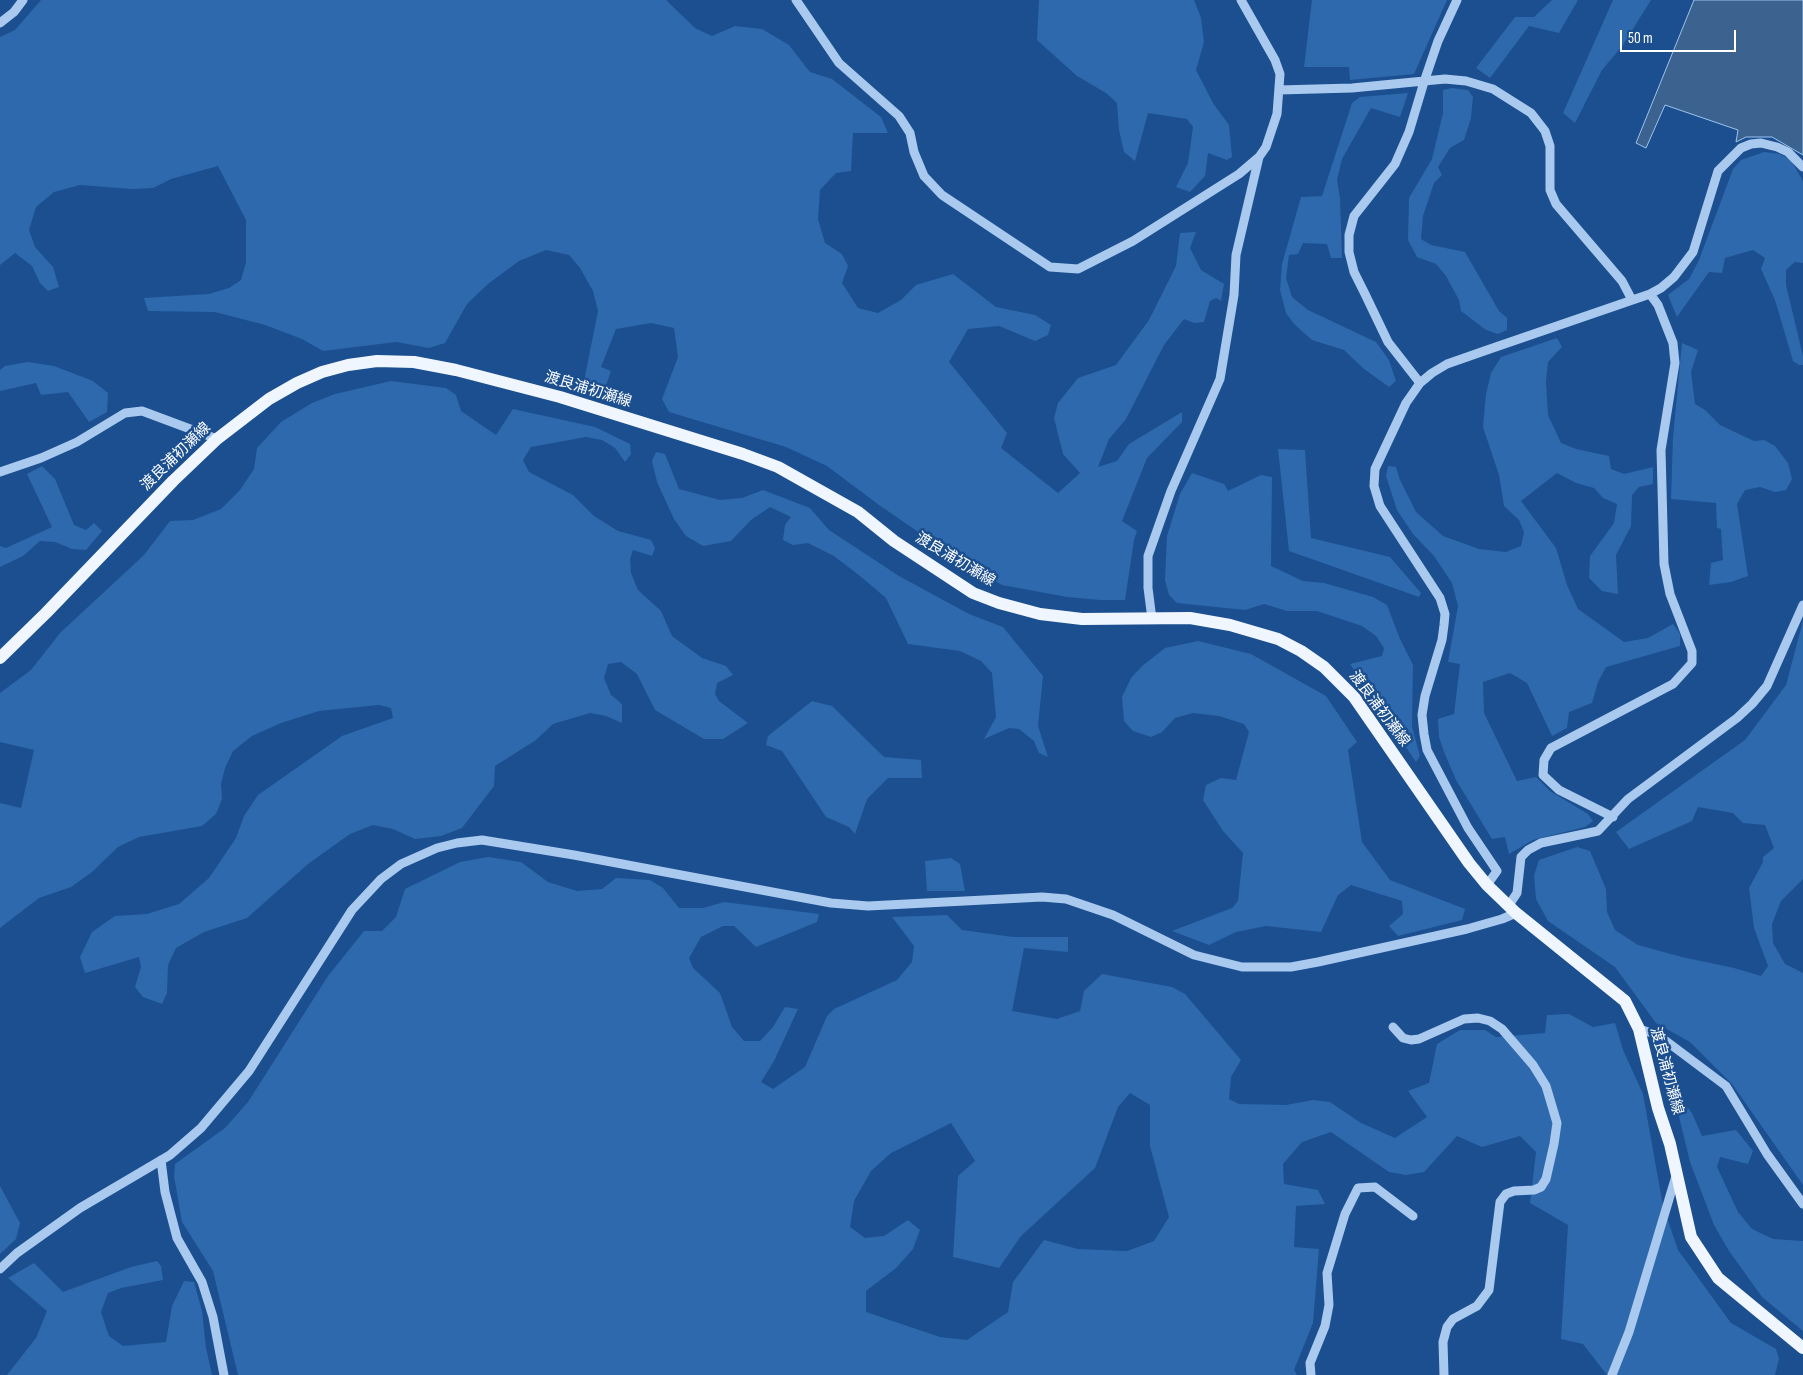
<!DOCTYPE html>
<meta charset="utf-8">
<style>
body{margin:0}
#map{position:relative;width:1803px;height:1375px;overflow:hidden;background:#1b4f8f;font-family:"Sofia Sans Condensed",sans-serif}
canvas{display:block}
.scale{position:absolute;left:1620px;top:30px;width:116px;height:22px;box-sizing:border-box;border:2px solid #fff;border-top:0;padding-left:6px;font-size:15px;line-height:18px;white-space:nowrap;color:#fff;-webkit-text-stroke:4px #1b4f8f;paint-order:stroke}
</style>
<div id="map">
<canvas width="1803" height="1375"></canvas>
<div class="scale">50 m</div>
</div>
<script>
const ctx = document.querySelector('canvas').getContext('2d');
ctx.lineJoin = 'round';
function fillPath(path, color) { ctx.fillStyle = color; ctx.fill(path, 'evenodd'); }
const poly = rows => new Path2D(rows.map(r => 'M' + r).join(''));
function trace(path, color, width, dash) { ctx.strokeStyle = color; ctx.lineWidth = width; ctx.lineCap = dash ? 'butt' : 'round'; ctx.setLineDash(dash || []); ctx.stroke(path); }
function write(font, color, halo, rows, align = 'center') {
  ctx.font = font + ' "Sofia Sans Condensed","Noto Sans JP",sans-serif'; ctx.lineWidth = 5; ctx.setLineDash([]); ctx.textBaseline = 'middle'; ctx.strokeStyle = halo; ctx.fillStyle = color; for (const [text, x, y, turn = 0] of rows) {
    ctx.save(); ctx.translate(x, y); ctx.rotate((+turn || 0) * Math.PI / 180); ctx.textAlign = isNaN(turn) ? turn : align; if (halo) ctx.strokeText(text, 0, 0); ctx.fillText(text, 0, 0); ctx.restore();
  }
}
const green = poly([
 [41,0,666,0,695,28,712,36,735,26,762,29,789,45,810,72,832,79,881,117,888,133,853,133,851,171,836,173,820,190,818,219,825,243,842,254,848,266,842,283,858,308,878,313,901,300,916,285,953,274,996,307,1035,315,1051,325,1048,335,1035,341,999,326,968,329,949,362,1007,433,1001,448,1058,493,1080,473,1063,454,1054,418,1058,403,1078,378,1116,365,1149,320,1176,266,1180,233,1196,232,1190,248,1201,270,1224,284,1221,301,1216,298,1210,301,1204,322,1194,323,1184,319,1164,345,1126,419,1109,439,1098,467,1117,461,1129,444,1182,412,1182,422,1147,458,1122,521,1137,531,1134,540,1125,600,1100,600,1067,597,1002,585,965,564,879,505,827,466,786,447,669,412,662,399,678,357,674,328,651,323,616,329,601,367,611,371,603,394,583,386,598,311,593,291,580,268,569,255,546,250,519,261,488,284,467,304,445,343,429,348,396,342,323,351,302,339,265,325,215,312,148,311,144,298,209,294,229,288,241,280,246,262,246,220,218,166,171,179,153,188,131,189,80,185,54,192,36,207,29,230,35,247,53,267,59,287,48,291,40,283,32,266,15,253,0,265,0,37,15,30],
 [1039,0,1194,0,1201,18,1204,42,1196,70,1213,103,1229,125,1232,157,1227,160,1208,153,1205,176,1190,192,1176,187,1188,163,1193,127,1187,119,1148,113,1135,161,1124,152,1119,130,1117,103,1106,93,1077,76,1037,40],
 [1312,0,1447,0,1414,74,1350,80,1349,67,1304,67],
 [1552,0,1578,0,1559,33,1529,26,1490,78,1476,68,1515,17,1534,17],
 [1613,0,1651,0,1623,45,1602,70,1575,123,1563,113],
 [1452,88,1468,90,1473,97,1471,118,1464,140,1450,148,1438,167,1442,175,1434,183,1423,216,1421,239,1431,245,1465,252,1499,311,1507,318,1507,330,1498,334,1486,330,1461,311,1459,300,1446,276,1436,264,1417,257,1408,240,1409,198,1432,159,1443,113,1443,90],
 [1408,93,1400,117,1371,108,1342,159,1337,180,1340,198,1342,258,1331,258,1327,244,1303,243,1298,254,1289,255,1286,278,1292,297,1308,310,1376,342,1389,360,1396,381,1389,387,1364,369,1344,350,1312,340,1294,324,1286,313,1280,290,1282,264,1301,197,1322,196,1352,103,1360,97],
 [1764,152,1780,154,1791,160,1803,181,1803,263,1795,262,1786,270,1786,285,1803,356,1803,365,1799,365,1793,361,1775,300,1761,269,1765,258,1753,250,1725,258,1722,273,1709,272,1677,317,1668,295,1689,279,1699,260,1733,169,1741,160],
 [1557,338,1562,347,1548,362,1546,382,1548,415,1561,443,1576,449,1609,456,1611,469,1624,474,1653,467,1653,484,1639,487,1632,495,1631,526,1616,555,1618,594,1602,591,1589,578,1590,556,1614,523,1617,504,1603,498,1594,488,1576,483,1557,473,1521,501,1556,548,1567,585,1578,609,1624,642,1648,638,1673,624,1680,634,1680,646,1606,667,1598,682,1592,703,1569,712,1567,728,1552,736,1527,683,1510,673,1483,682,1484,713,1517,781,1536,777,1550,791,1588,814,1593,821,1585,827,1533,840,1509,854,1505,837,1492,839,1456,780,1444,752,1439,737,1438,719,1454,714,1460,664,1448,662,1458,606,1452,583,1434,556,1413,534,1397,510,1386,476,1388,466,1396,467,1400,480,1416,512,1443,536,1479,549,1506,552,1521,546,1524,532,1519,520,1504,506,1499,475,1483,427,1486,394,1491,373,1501,357],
 [1682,343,1698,350,1691,372,1695,404,1705,410,1720,425,1754,441,1764,440,1775,446,1788,463,1792,479,1786,490,1775,492,1760,487,1745,490,1737,504,1748,576,1731,582,1709,585,1711,563,1723,560,1721,529,1717,528,1716,503,1671,499,1673,437],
 [28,362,54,366,93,381,108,393,107,412,89,422,68,392,41,395,36,383,0,391,0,370,5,366],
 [391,381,446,388,456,395,461,411,496,435,513,409,595,427,630,444,631,454,625,462,615,448,602,440,586,437,531,447,523,460,529,472,573,495,594,516,618,531,651,540,655,548,652,556,633,550,630,559,631,573,638,590,661,611,672,636,702,658,726,666,733,675,717,683,715,694,719,701,748,723,723,739,704,739,655,710,637,674,621,662,608,664,604,678,611,695,622,704,622,723,606,716,590,713,553,724,536,740,495,766,494,786,462,828,441,836,415,839,393,829,373,825,350,834,308,864,247,918,204,932,176,948,168,965,167,993,162,1004,143,997,135,987,141,967,139,957,85,973,80,957,92,932,115,916,147,914,179,904,209,878,236,838,244,816,258,795,342,736,393,718,391,708,379,705,319,711,281,723,252,736,233,751,225,768,221,784,222,799,216,814,202,826,139,837,118,847,92,872,71,887,39,898,0,928,0,803,21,808,34,750,0,742,0,693,31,670,60,633,144,555,170,521,193,520,221,509,240,490,254,469,257,448,281,422,312,403,335,394],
 [1278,449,1305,450,1311,538,1390,557,1421,593,1419,597,1289,551],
 [656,452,665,454,679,489,720,500,742,498,763,490,810,508,829,530,899,576,969,614,1003,627,1043,676,1038,726,1048,757,1039,753,1034,741,1019,729,1009,728,984,739,996,717,992,673,981,661,960,651,908,644,886,598,860,576,834,556,808,543,793,545,783,540,785,525,791,517,770,507,751,520,731,541,703,546,686,536,674,519,657,482,652,461],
 [42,466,55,479,74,525,86,530,94,523,102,531,86,550,72,549,55,542,40,541,23,556,0,567,0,546,6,548,52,527,27,474],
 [1192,473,1224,484,1228,491,1261,475,1272,477,1271,566,1303,581,1324,583,1373,597,1387,605,1400,639,1413,665,1412,727,1420,756,1416,762,1350,664,1382,656,1384,648,1376,636,1362,626,1317,611,1287,611,1264,604,1245,610,1177,603,1169,595,1165,580,1167,536,1180,494],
 [1803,621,1803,879,1781,901,1772,924,1773,943,1785,964,1803,973,1803,1185,1732,1084,1690,1042,1656,1023,1615,967,1548,921,1536,899,1534,875,1539,860,1577,847,1590,851,1606,889,1607,912,1615,930,1638,945,1682,957,1734,968,1761,976,1768,966,1754,928,1749,888,1763,862,1763,857,1774,848,1765,825,1743,823,1733,813,1698,807,1692,821,1629,849,1616,832,1745,740,1786,685],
 [1198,641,1251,654,1326,696,1357,742,1348,750,1362,842,1390,880,1465,909,1462,920,1398,936,1389,926,1403,914,1402,901,1351,885,1338,895,1321,932,1266,926,1236,932,1209,945,1172,931,1232,908,1238,901,1243,853,1223,831,1203,800,1206,785,1221,778,1236,780,1249,732,1244,724,1219,716,1193,713,1175,718,1162,732,1151,737,1133,731,1124,721,1122,697,1131,678,1142,666,1165,648],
 [812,701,832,706,884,757,921,760,922,778,888,778,867,799,855,834,849,827,826,817,782,751,766,745,768,736],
 [488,857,521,862,548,882,577,891,602,889,616,878,650,880,663,888,679,908,703,908,724,902,819,914,817,922,756,947,734,926,723,926,701,937,689,958,693,968,720,993,732,1027,744,1041,760,1041,773,1027,785,1007,798,1009,774,1061,761,1082,773,1089,805,1067,827,1016,834,1009,897,980,912,962,914,946,892,917,947,915,962,930,1013,937,1068,937,1068,952,1024,948,1012,1011,1057,1019,1080,1011,1084,991,1102,974,1172,987,1185,994,1241,1060,1231,1077,1229,1099,1239,1104,1286,1105,1313,1100,1330,1102,1361,1123,1395,1138,1427,1117,1408,1091,1429,1083,1437,1044,1460,1030,1485,1030,1496,1037,1545,1033,1547,1015,1569,1014,1593,1027,1615,1023,1623,1050,1643,1094,1663,1206,1678,1250,1731,1323,1776,1349,1779,1359,1775,1375,1607,1375,1583,1344,1561,1339,1568,1225,1530,1203,1536,1152,1520,1136,1482,1147,1457,1136,1424,1172,1406,1175,1389,1172,1331,1132,1302,1142,1283,1164,1284,1184,1318,1190,1325,1204,1296,1206,1294,1247,1319,1249,1313,1323,1294,1370,1297,1375,238,1375,213,1271,182,1222,174,1176,175,1164,225,1128,248,1102,328,976,364,931,382,931,396,917,405,889,460,862],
 [1130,1093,1150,1105,1150,1146,1169,1217,1154,1241,1127,1251,1078,1249,1044,1240,1013,1282,1008,1312,967,1340,940,1337,866,1312,866,1291,896,1268,913,1249,920,1230,908,1220,884,1236,865,1238,850,1227,854,1201,871,1171,891,1153,951,1123,975,1161,958,1176,953,1257,999,1268,1021,1236,1095,1168,1118,1107],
 [951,858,960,864,965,891,927,891,925,861],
 [1675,1100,1682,1100,1692,1113,1702,1136,1736,1130,1753,1151,1748,1164,1720,1157,1717,1167,1738,1212,1752,1229,1773,1239,1803,1241,1803,1331,1762,1297,1729,1251,1714,1225,1690,1162],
 [0,1186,20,1223,16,1239,0,1254],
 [157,1261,161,1266,163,1280,121,1288,108,1293,101,1312,109,1336,123,1346,166,1342,172,1306,184,1281,194,1282,202,1311,206,1348,212,1375,7,1375,36,1338,47,1311,8,1278,34,1263,63,1292,131,1267]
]);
const water = poly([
 [1694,0,1803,0,1803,155,1772,137,1746,137,1736,142,1738,130,1665,105,1646,148,1636,143,1694,0]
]);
const minor = poly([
 [796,0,839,63,899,116,910,133,914,152,924,176,942,195,1050,267,1078,269,1133,241,1239,174,1259,157,1266,147,1277,114,1280,74,1275,60,1241,0],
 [0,23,14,12,23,0],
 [1279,90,1352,88,1445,79,1466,81,1493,89,1531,113,1545,131,1550,146,1550,190,1556,204,1622,281,1632,300],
 [1420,383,1388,342,1365,294,1354,272,1349,252,1349,235,1354,216,1395,164,1409,132,1424,82,1438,41,1457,0],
 [0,472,41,458,77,442,125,413,142,411,217,439],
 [1152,619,1148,588,1148,556,1171,491,1220,379,1234,295,1236,255,1259,157],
 [1613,817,1559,790,1543,775,1544,760,1551,748,1673,684,1692,663,1692,651,1670,594,1664,564,1661,450,1675,363,1673,343,1658,305,1650,294],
 [1487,885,1497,871,1468,828,1427,750,1424,734,1422,715,1425,696,1442,640,1444,625,1445,614,1440,598,1380,506,1374,486,1375,469,1406,403,1420,383,1432,373,1447,364,1487,350,1650,294,1661,288,1674,277,1693,252,1718,171,1741,148,1751,144,1761,143,1777,147,1788,152,1803,167],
 [1509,905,1517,893,1521,857,1528,850,1541,843,1598,831,1628,799,1737,718,1752,704,1767,686,1803,605],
 [1393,1027,1403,1038,1411,1040,1419,1039,1464,1019,1478,1018,1490,1021,1502,1029,1533,1065,1546,1086,1557,1123,1554,1144,1546,1179,1541,1187,1534,1190,1514,1191,1506,1194,1500,1202,1489,1290,1477,1306,1453,1319,1447,1327,1443,1342,1444,1375],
 [1639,1029,1658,1035,1726,1086,1767,1154,1803,1204],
 [161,1160,165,1192,177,1238,202,1282,213,1317,224,1375],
 [0,1269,17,1253,80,1208,170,1155,201,1128,249,1071,352,910,381,879,401,864,437,848,457,843,482,840,574,855,831,903,868,906,1042,897,1066,899,1113,915,1194,955,1242,967,1291,967,1318,962,1467,929,1502,919,1516,913],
 [1311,1375,1310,1363,1325,1326,1329,1305,1327,1273,1345,1214,1358,1188,1375,1187,1413,1216],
 [1612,1375,1629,1332,1676,1176]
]);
const major = poly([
 [0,658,46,613,173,481,217,439,269,399,297,383,322,372,348,365,377,361,414,362,456,370,560,397,743,454,778,467,858,512,894,541,973,593,999,603,1040,614,1082,619,1190,618,1230,625,1278,639,1301,651,1324,667,1354,697,1469,863,1487,885,1516,913,1625,1001,1639,1029,1658,1108,1670,1144,1691,1237,1718,1278,1803,1348]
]);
const streetNames = [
 ["渡良浦初瀬線",588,390,17],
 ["渡良浦初瀬線",176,457,-44],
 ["渡良浦初瀬線",955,560,31],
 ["渡良浦初瀬線",1379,709,53],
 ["渡良浦初瀬線",1666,1071,75]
];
fillPath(green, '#2e69ad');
fillPath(water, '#3c6290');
trace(water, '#9cc4f0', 1);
trace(minor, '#a9c9ee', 9);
trace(major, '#f0f6ff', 12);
write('15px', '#fff', '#1b4f8f', streetNames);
</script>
